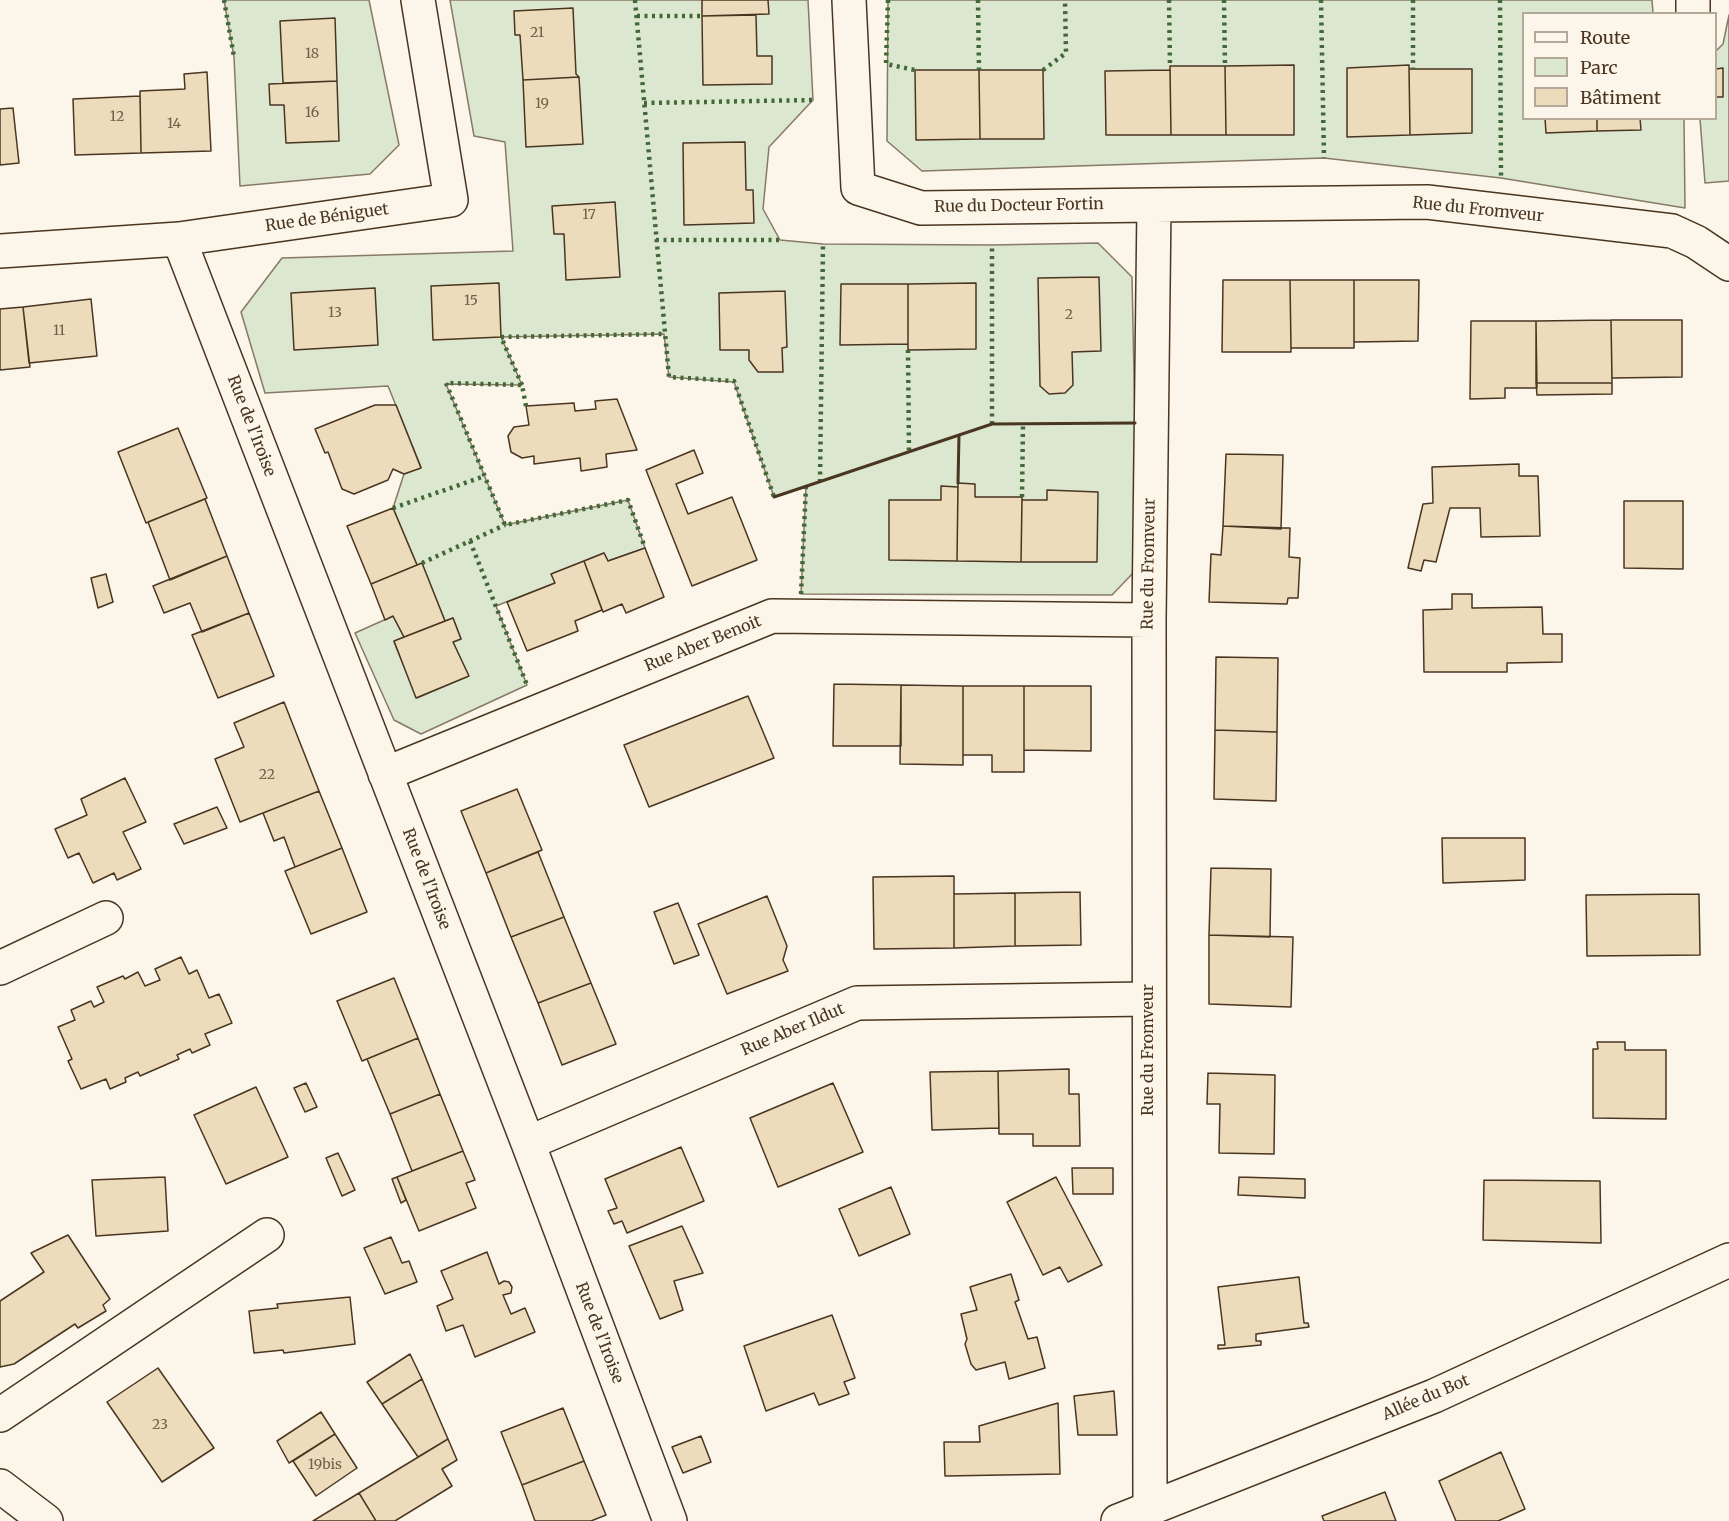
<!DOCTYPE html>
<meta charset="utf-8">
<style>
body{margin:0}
#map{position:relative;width:1729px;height:1521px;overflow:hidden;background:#fbf6e9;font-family:Merriweather,serif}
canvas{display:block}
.legend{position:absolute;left:1522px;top:12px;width:195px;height:108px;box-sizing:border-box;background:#fbf6e9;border:2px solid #b4a999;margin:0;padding:8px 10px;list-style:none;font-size:18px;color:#4a3520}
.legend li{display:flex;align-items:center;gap:12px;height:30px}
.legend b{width:30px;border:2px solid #b4a999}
</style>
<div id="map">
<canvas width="1729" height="1521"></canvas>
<ul class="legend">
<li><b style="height:8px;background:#fbf6e9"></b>Route</li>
<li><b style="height:16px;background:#dce7d0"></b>Parc</li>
<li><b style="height:16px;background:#ecdcbc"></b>Bâtiment</li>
</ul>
</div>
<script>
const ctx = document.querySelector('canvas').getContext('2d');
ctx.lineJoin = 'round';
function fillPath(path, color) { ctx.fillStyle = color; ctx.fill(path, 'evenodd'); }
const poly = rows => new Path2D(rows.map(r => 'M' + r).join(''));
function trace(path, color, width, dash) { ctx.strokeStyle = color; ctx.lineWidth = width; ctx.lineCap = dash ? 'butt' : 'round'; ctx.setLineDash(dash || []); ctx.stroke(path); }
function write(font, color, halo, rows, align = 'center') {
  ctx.font = font + ' Merriweather,serif'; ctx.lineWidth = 4.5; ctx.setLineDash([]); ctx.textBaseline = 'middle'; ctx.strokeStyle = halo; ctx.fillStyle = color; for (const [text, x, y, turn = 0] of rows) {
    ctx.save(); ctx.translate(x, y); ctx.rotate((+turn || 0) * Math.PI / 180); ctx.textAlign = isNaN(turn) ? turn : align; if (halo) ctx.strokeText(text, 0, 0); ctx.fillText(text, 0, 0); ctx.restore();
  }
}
const green = poly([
 [224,0,369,0,399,145,370,174,240,186,234,57,224,0],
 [450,0,808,0,813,100,769,147,763,209,780,240,823,244,992,245,1098,243,1132,277,1135,423,1134,572,1112,595,801,594,806,487,774,497,734,382,669,377,664,334,501,337,522,385,446,384,505,525,628,500,645,548,608,561,604,553,552,574,555,583,496,606,527,685,421,734,394,720,355,633,393,616,404,637,394,642,417,698,468,676,453,642,461,639,453,618,445,621,422,564,417,565,393,508,404,474,421,467,388,386,265,393,241,312,282,258,513,251,505,142,474,136,450,0],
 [888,0,1652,0,1653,13,1524,14,1524,118,1684,119,1685,208,1501,178,1324,158,922,171,887,141,888,0],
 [1729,15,1729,181,1705,183,1700,119,1716,118,1716,51,1723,44,1729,15]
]);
const building = poly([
 [702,0,768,0,769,14,702,16,702,0],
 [573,8,576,74,579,77,523,80,520,35,515,35,514,11,573,8],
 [756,15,757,56,772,56,772,84,703,85,702,16,756,15],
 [335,18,337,81,283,83,280,21,335,18],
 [1294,65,1294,135,1226,135,1225,66,1294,65],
 [1409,65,1410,135,1347,137,1347,68,1409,65],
 [1170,66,1225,66,1226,135,1171,135,1170,66],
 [1723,68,1723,97,1716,97,1716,69,1723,68],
 [1409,69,1472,69,1472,133,1410,135,1409,69],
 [915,70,979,70,980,139,916,140,915,70],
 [979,70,1043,70,1044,139,980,139,979,70],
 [1170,70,1171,135,1106,135,1105,71,1170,70],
 [207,72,211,151,141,153,140,91,185,89,184,74,207,72],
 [579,77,583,144,526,147,523,80,579,77],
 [337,81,339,141,286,143,284,105,270,105,269,84,337,81],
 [140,96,141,153,75,155,73,99,140,96],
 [13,108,19,163,0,165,0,109,13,108],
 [1545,118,1597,118,1597,131,1546,133,1545,118],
 [1597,118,1640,118,1641,130,1597,131,1597,118],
 [745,142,746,190,753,190,754,223,684,225,683,143,745,142],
 [615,202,620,277,566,280,564,234,554,234,552,206,615,202],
 [1099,277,1101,351,1072,352,1073,385,1065,393,1049,394,1040,386,1038,278,1099,277],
 [1223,280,1290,280,1291,352,1222,352,1223,280],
 [1290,280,1354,280,1354,348,1291,348,1290,280],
 [1354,280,1419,280,1418,341,1354,342,1354,280],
 [499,283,501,337,433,340,431,286,499,283],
 [976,283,976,349,908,350,908,284,976,283],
 [841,284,908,284,908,344,840,345,841,284],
 [375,288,378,345,294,350,291,293,375,288],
 [785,291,787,347,782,348,783,372,758,372,749,360,749,350,720,350,719,293,785,291],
 [91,299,97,356,29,363,23,307,91,299],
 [23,307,30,367,0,370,0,309,23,307],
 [1611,320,1612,383,1536,383,1536,321,1611,320],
 [1611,320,1682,320,1682,377,1612,378,1611,320],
 [1471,321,1536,321,1537,388,1505,388,1505,398,1470,399,1471,321],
 [1536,383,1612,383,1612,394,1537,395,1536,383],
 [617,399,637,450,606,454,607,467,581,471,580,458,534,464,534,456,522,458,511,452,508,436,514,427,529,425,526,406,574,403,575,411,596,409,595,401,617,399],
 [375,405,396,405,421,468,404,474,393,469,388,480,354,494,342,489,328,452,325,453,315,429,375,405],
 [178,428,207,498,146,523,118,452,178,428],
 [694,450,703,473,676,484,688,514,732,497,757,560,692,586,646,470,694,450],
 [1226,454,1283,455,1281,529,1223,526,1226,454],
 [1519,464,1519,476,1538,476,1540,536,1481,537,1480,508,1450,508,1436,562,1424,560,1421,571,1408,568,1423,504,1433,503,1432,467,1519,464],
 [958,483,975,484,975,497,1022,497,1021,562,957,561,958,483],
 [941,486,958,487,957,561,889,560,889,500,941,500,941,486],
 [1047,490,1098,492,1097,562,1021,562,1022,500,1047,500,1047,490],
 [205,499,227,556,170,580,148,522,205,499],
 [1624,501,1683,501,1683,569,1624,568,1624,501],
 [393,508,417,565,371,584,347,526,393,508],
 [1223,526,1290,528,1289,557,1300,558,1298,598,1288,598,1287,604,1209,602,1211,554,1221,555,1223,526],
 [645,548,664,597,626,613,622,604,603,612,584,561,604,553,608,561,645,548],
 [227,556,249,613,202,632,190,603,164,613,153,586,227,556],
 [584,561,602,610,575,621,578,631,527,651,507,602,555,583,551,574,584,561],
 [422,563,445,621,404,637,393,616,385,620,371,584,422,563],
 [106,574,113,602,98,608,91,578,106,574],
 [1452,594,1472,594,1472,608,1542,607,1543,634,1562,634,1562,662,1507,663,1507,672,1424,672,1423,610,1452,609,1452,594],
 [249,613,274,676,218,698,192,635,249,613],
 [453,618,461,639,453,642,469,676,416,698,394,641,453,618],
 [1216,657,1278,658,1277,732,1215,730,1216,657],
 [834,684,901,685,901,746,833,746,834,684],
 [901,685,963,686,963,765,900,764,901,685],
 [963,686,1024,686,1024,772,992,772,992,755,963,755,963,686],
 [1024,686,1091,686,1091,751,1024,750,1024,686],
 [748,696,774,758,649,807,624,745,748,696],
 [284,702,319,791,240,822,215,759,244,747,234,723,284,702],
 [1215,730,1277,732,1276,801,1214,799,1215,730],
 [125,778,146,822,123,832,141,869,117,880,114,873,93,883,79,853,68,858,55,829,87,815,81,799,125,778],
 [517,789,542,850,486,873,461,811,517,789],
 [319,791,342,848,295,867,284,837,274,841,263,813,319,791],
 [217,807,227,828,184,844,174,824,217,807],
 [1442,838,1525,838,1525,880,1443,883,1442,838],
 [342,848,367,912,311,934,285,871,342,848],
 [538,852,564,917,511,937,486,873,538,852],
 [1211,868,1271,869,1270,937,1209,935,1211,868],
 [954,876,954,948,874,949,873,877,954,876],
 [1080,892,1081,945,1015,946,1015,893,1080,892],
 [1015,893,1015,946,954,948,954,894,1015,893],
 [1699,894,1700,955,1587,956,1586,895,1699,894],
 [767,896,787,946,783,960,788,971,727,994,698,924,767,896],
 [678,903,699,955,674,964,654,912,678,903],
 [564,917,591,983,538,1003,511,937,564,917],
 [1209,935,1293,937,1291,1007,1209,1004,1209,935],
 [181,957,189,974,197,970,209,998,219,994,232,1023,205,1034,210,1045,192,1053,190,1049,177,1055,179,1059,140,1076,138,1072,125,1078,126,1082,110,1089,106,1079,81,1089,68,1061,72,1059,58,1027,75,1020,71,1010,91,1001,94,1007,104,1002,97,987,123,976,125,979,138,972,145,986,160,980,155,969,181,957],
 [394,978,418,1038,362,1061,337,1001,394,978],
 [591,983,616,1044,562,1065,538,1003,591,983],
 [418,1038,440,1094,390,1114,367,1059,418,1038],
 [1597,1042,1625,1042,1625,1050,1666,1050,1666,1119,1593,1118,1593,1049,1598,1049,1597,1042],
 [1069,1069,1069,1094,1079,1094,1080,1146,1033,1146,1033,1134,999,1134,998,1071,1069,1069],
 [998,1071,999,1128,932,1130,930,1072,998,1071],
 [1208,1073,1275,1075,1274,1154,1219,1153,1220,1104,1207,1104,1208,1073],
 [306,1083,317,1107,305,1112,294,1088,306,1083],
 [833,1083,863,1152,778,1187,750,1118,833,1083],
 [256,1087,288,1157,226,1184,194,1115,256,1087],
 [440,1094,463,1151,412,1171,390,1114,440,1094],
 [681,1147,704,1201,627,1233,622,1221,614,1224,608,1211,617,1208,605,1179,681,1147],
 [463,1151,475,1180,466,1183,476,1208,419,1231,397,1177,463,1151],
 [338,1153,355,1190,342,1196,326,1158,338,1153],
 [1072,1168,1113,1168,1113,1194,1073,1194,1072,1168],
 [165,1177,168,1231,96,1236,92,1180,165,1177],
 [397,1177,406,1200,401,1203,392,1179,397,1177],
 [1056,1177,1102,1265,1068,1282,1060,1267,1043,1275,1007,1202,1056,1177],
 [1239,1177,1305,1179,1305,1198,1238,1195,1239,1177],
 [1484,1180,1600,1181,1601,1243,1483,1240,1484,1180],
 [891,1187,910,1234,859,1256,839,1209,891,1187],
 [682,1226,703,1273,674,1281,683,1310,660,1319,629,1246,682,1226],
 [68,1235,110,1299,103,1305,106,1311,78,1328,75,1324,14,1364,0,1367,0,1301,44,1272,31,1253,68,1235],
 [391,1237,402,1263,409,1261,417,1282,385,1294,364,1248,391,1237],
 [487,1252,499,1284,504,1281,509,1282,512,1287,511,1293,503,1295,511,1314,525,1308,535,1332,475,1357,463,1325,446,1331,437,1306,453,1299,441,1271,487,1252],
 [1011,1274,1019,1300,1015,1302,1028,1339,1037,1337,1045,1368,1009,1379,1005,1362,976,1370,971,1364,965,1344,967,1339,961,1314,977,1310,970,1287,1011,1274],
 [1299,1277,1304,1323,1308,1323,1309,1327,1256,1334,1256,1341,1261,1341,1261,1345,1218,1349,1218,1345,1225,1345,1218,1287,1299,1277],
 [350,1297,355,1344,284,1353,283,1350,254,1353,249,1311,278,1308,277,1304,350,1297],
 [832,1315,855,1378,844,1382,849,1394,819,1405,814,1393,766,1411,744,1346,832,1315],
 [410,1354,422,1379,382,1404,367,1382,410,1354],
 [158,1368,214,1448,162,1482,107,1402,158,1368],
 [422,1379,448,1439,418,1457,382,1404,422,1379],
 [1114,1391,1117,1435,1078,1435,1074,1396,1114,1391],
 [1058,1403,1060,1474,945,1476,944,1442,980,1442,979,1426,1058,1403],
 [563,1408,584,1461,522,1485,501,1432,563,1408],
 [321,1412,335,1434,289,1463,277,1441,321,1412],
 [335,1434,357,1468,316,1496,293,1461,335,1434],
 [701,1436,711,1462,683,1473,672,1447,701,1436],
 [448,1439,457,1460,442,1469,452,1486,395,1521,376,1521,359,1493,448,1439],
 [1501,1452,1525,1509,1498,1521,1456,1521,1439,1481,1501,1452],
 [584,1461,606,1515,591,1521,535,1521,522,1485,584,1461],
 [1385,1492,1396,1521,1324,1521,1322,1516,1385,1492],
 [359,1493,376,1521,313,1521,359,1493]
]);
const minor = poly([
 [849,0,858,188,921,208,1154,205],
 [1693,14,1693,0],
 [179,239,528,1143,670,1521],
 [0,251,179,239,451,200,418,0],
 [385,774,772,616,1149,620],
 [0,968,106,918],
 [528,1143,857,1003,1148,999],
 [0,1415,267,1235],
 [0,1486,46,1521],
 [1150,1510,1149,620,1154,205,1427,202,1672,231,1696,242,1729,264],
 [1118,1521,1434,1396,1729,1260]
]);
const hedge = poly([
 [224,0,234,57],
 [635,0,669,377,734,381,774,497],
 [888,0,886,64,915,70],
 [978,0,979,70],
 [1169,0,1170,66],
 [1224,0,1225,66],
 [1321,0,1324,158],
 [1413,0,1413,69],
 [1500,0,1501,178],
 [637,16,702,16],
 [1043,70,1066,53,1065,0],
 [644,103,813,100],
 [656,240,780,240],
 [908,350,909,452],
 [522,385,501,337,664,334],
 [526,406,522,385,446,383,505,525,628,500,645,548],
 [992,424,992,245],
 [820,482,823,244],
 [1022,497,1023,423],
 [393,508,485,476],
 [470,541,527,685],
 [422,563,505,525],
 [801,594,806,486]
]);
const wall = poly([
 [958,483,959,435],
 [774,497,992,424,1135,423]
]);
const numberNames = [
 ["21",537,33],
 ["18",312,54],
 ["19",542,104],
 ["16",312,113],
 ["12",117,117],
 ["14",174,124],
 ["17",589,215],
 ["15",471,301],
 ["13",335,313],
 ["2",1069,315],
 ["11",59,331],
 ["22",267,775],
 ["23",160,1425],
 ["19bis",325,1465]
];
const streetNames = [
 ["Rue du Docteur Fortin",1019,206,-1],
 ["Rue du Fromveur",1478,210,6],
 ["Rue de Béniguet",327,218,-8],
 ["Rue de l'Iroise",251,426,69],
 ["Rue du Fromveur",1149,564,-89],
 ["Rue Aber Benoit",703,644,-22],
 ["Rue de l'Iroise",426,879,69],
 ["Rue Aber Ildut",793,1030,-23],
 ["Rue du Fromveur",1148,1050,-90],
 ["Rue de l'Iroise",599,1333,69],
 ["Allée du Bot",1426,1398,-23]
];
fillPath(green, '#dce7d0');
trace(green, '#887966', 1.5);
fillPath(building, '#ecdcbc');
trace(building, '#4a3520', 1.5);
trace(minor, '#4a3520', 36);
trace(minor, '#fbf6e9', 33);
trace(hedge, '#436837', 4.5, [3, 4.5]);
trace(wall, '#4a3520', 3);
write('14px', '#725f47', null, numberNames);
write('16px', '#4a3520', '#fbf6e9', streetNames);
</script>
